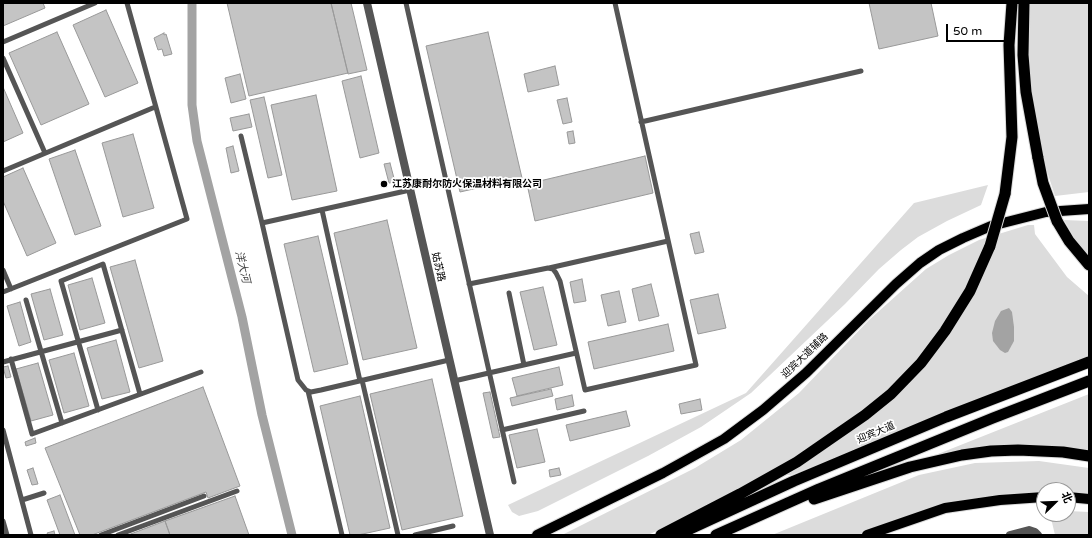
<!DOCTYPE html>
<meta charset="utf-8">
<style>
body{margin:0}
#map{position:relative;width:1092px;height:538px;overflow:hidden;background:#fff;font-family:"Varela Round","Noto Sans SC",sans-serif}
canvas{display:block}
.frame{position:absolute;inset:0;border:4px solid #000;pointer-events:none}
.north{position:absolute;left:1036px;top:482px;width:40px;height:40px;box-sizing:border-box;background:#fff;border:1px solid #999;border-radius:50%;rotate:67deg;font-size:11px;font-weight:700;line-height:16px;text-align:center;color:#000}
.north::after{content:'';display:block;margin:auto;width:14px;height:18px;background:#000;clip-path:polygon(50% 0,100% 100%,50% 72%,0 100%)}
.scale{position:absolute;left:946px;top:24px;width:67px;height:18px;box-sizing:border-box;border:2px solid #000;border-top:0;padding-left:5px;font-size:12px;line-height:14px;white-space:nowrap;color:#000;-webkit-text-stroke:3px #fff;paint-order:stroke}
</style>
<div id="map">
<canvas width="1092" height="538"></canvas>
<div class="frame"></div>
<div class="north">北</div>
<div class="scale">50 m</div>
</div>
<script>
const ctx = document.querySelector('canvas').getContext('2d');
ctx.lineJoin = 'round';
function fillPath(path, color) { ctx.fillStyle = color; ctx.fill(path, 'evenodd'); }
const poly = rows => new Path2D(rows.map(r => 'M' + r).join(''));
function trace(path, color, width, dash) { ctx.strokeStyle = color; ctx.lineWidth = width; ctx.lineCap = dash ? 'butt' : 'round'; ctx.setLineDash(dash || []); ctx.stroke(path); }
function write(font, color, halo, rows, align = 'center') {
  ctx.font = font + ' "Varela Round","Noto Sans SC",sans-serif'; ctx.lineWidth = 3.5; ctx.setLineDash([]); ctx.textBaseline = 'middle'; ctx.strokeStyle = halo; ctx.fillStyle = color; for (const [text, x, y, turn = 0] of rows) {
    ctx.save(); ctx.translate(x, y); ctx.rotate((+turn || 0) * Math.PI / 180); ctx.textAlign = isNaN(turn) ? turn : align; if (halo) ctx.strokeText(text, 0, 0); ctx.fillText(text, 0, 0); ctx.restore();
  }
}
const green = poly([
 [1028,3,1089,3,1089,192,1055,196,1041,153,1027,62],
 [988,185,981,205,947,221,918,237,901,250,879,269,845,304,751,393,701,427,648,456,538,511,519,516,512,512,508,505,746,393,914,203],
 [1064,220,1089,221,1089,259,1080,248],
 [1028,225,1034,225,1035,234,1067,277,1089,296,1089,359,791,475,767,475,730,496,648,535,562,535,695,468,741,440,799,393,869,320,926,269,949,255,979,240],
 [1089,394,1089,454,944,456,938,454],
 [1039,461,1089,468,1089,496,1068,493,1068,490,1044,490,1044,493,1013,493,954,501,922,511,863,535,772,535,919,475,975,463],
 [1068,511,1089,512,1089,535,1055,535,1050,514,1068,514]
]);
const water = poly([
 [1009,308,1012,312,1014,327,1014,341,1008,352,1005,353,1000,350,993,341,992,333,995,321,1001,311]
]);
const canal = poly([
 [192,3,192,105,197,141,242,317,262,415,292,535]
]);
const building = poly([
 [3,3,43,3,45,8,3,26,3,3],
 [227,3,331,3,348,73,249,96,227,3],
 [331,3,351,3,367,70,348,74,331,3],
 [869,3,931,3,938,36,879,49,869,3],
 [106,10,138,83,105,97,73,25,106,10],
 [57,32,89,104,41,125,9,53,57,32],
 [488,32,522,178,460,192,426,46,488,32],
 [164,33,164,35,166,34,172,54,164,56,162,49,158,50,154,38,164,33],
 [555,66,559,85,528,92,524,74,555,66],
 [240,74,246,99,231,103,225,78,240,74],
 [361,76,379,153,360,158,342,81,361,76],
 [3,87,23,133,3,142,3,87],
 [316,95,337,191,292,200,271,105,316,95],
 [264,97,282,175,268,178,250,100,264,97],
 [567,98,572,122,563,124,557,100,567,98],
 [249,114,252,127,233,131,230,118,249,114],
 [573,131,575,143,569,144,567,132,573,131],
 [133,134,154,208,123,217,102,143,133,134],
 [233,146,239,171,231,173,226,148,233,146],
 [75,150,101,226,75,235,49,159,75,150],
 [645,156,653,193,535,221,527,184,645,156],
 [390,163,395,182,389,183,384,164,390,163],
 [23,168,56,243,27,256,3,201,3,177,23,168],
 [387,220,417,348,363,360,334,233,387,220],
 [699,232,704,252,695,254,690,234,699,232],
 [318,236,348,364,314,372,284,244,318,236],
 [135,260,163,361,139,368,110,267,135,260],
 [92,278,105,323,80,330,68,285,92,278],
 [582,279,586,301,574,303,570,282,582,279],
 [651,284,659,316,639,321,632,289,651,284],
 [543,287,557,345,534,350,520,292,543,287],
 [50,289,63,335,44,340,31,294,50,289],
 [619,291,626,322,608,326,601,295,619,291],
 [718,294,726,328,698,334,690,300,718,294],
 [20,302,31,342,19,346,7,306,20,302],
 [668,324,674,351,594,369,588,342,668,324],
 [116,340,130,392,102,399,87,348,116,340],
 [74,353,89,406,64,413,49,360,74,353],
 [38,363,53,415,31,421,16,369,38,363],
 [8,366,11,377,6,378,3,367,8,366],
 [559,367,563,385,517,396,512,378,559,367],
 [432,379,463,516,402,530,370,394,432,379],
 [203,387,240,486,208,498,206,492,92,535,80,535,45,448,203,387],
 [551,389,553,396,512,406,510,398,551,389],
 [490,392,500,437,493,438,483,393,490,392],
 [572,395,574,406,557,410,555,399,572,395],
 [360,396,390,528,358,535,350,535,320,406,360,396],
 [700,399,702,410,681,414,679,404,700,399],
 [626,411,630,426,570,441,566,425,626,411],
 [537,429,545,462,517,468,509,435,537,429],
 [35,438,36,443,26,446,25,442,35,438],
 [33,468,38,484,32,485,27,470,33,468],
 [559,468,561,475,550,477,549,470,559,468],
 [60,495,75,535,60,535,47,500,60,495],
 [235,496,249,535,170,535,165,521,235,496],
 [165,521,170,535,128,535,165,521],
 [54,531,55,535,48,535,47,533,54,531]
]);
const service = poly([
 [406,3,514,482],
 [3,42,95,3],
 [3,58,45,153],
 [641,122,861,71],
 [241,136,262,223,410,190],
 [3,171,155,107],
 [322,210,360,381],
 [262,223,298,380,306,390,311,392,321,390,449,360],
 [549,268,668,241],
 [3,270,11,289],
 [469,284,548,268,553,269,556,273,560,281,585,390,696,365,615,3],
 [3,292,187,219,127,3],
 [509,293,524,365],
 [26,300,62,423],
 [11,359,32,434,201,372],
 [3,362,122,330],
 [362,380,398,535],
 [454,381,576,353],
 [308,391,342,535],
 [98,410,61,281,103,264,140,394],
 [3,430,31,535],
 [502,430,584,411],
 [22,500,44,493],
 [3,521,7,535],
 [101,535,204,496],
 [118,535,237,491],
 [415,535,453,526]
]);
const minor = poly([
 [1010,535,1029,530,1035,532,1038,535]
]);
const tertiary = poly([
 [367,3,490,535]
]);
const primary = poly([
 [1068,497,1089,499],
 [537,535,663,473,724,439,763,410,806,373,896,284,920,263,939,250,963,238,991,226,1046,212,1089,209],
 [867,535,945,508,1000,500,1044,497]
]);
const trunk = poly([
 [1024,3,1023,55,1026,92,1038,158],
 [1005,194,1012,137,1009,45,1012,3],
 [1057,221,1069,241,1089,265],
 [814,499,910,467,962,455,991,451,1018,450,1063,452,1089,456],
 [661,535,740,494,797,462,865,415,891,394,921,363,945,331,970,291,990,246],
 [677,535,794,481,946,417,1089,362],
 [716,535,819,489,993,418,1089,381]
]);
const trunkBridge = poly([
 [1038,158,1043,183,1057,221],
 [990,246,1005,194]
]);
const markers = [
 [384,184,4,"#000"]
];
const poiNames = [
 ["江苏康耐尔防火保温材料有限公司",392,184]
];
const streetNames = [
 ["姑苏路",438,267,77],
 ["迎宾大道辅路",805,356,-44],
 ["迎宾大道",876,433,-23]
];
const waterNames = [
 ["洋大河",242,267,76]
];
fillPath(green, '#dcdcdc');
fillPath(water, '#a3a3a3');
trace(canal, '#a3a3a3', 9);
fillPath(building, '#c4c4c4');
trace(building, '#999', 1);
trace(primary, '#dbdbdb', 12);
trace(trunk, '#dbdbdb', 13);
trace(service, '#555', 5);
trace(minor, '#555', 8);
trace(tertiary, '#555', 8);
trace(primary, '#000', 10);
trace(trunk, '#000', 11);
trace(trunkBridge, '#dbdbdb', 13, []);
trace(trunkBridge, '#000', 11);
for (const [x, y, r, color] of markers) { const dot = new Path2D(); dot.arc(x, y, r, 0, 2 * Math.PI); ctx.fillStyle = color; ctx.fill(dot); trace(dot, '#fff', 1.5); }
write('bold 10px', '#000', '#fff', poiNames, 'left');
write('10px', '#000', '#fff', streetNames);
write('italic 11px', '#444', '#fff', waterNames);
</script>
